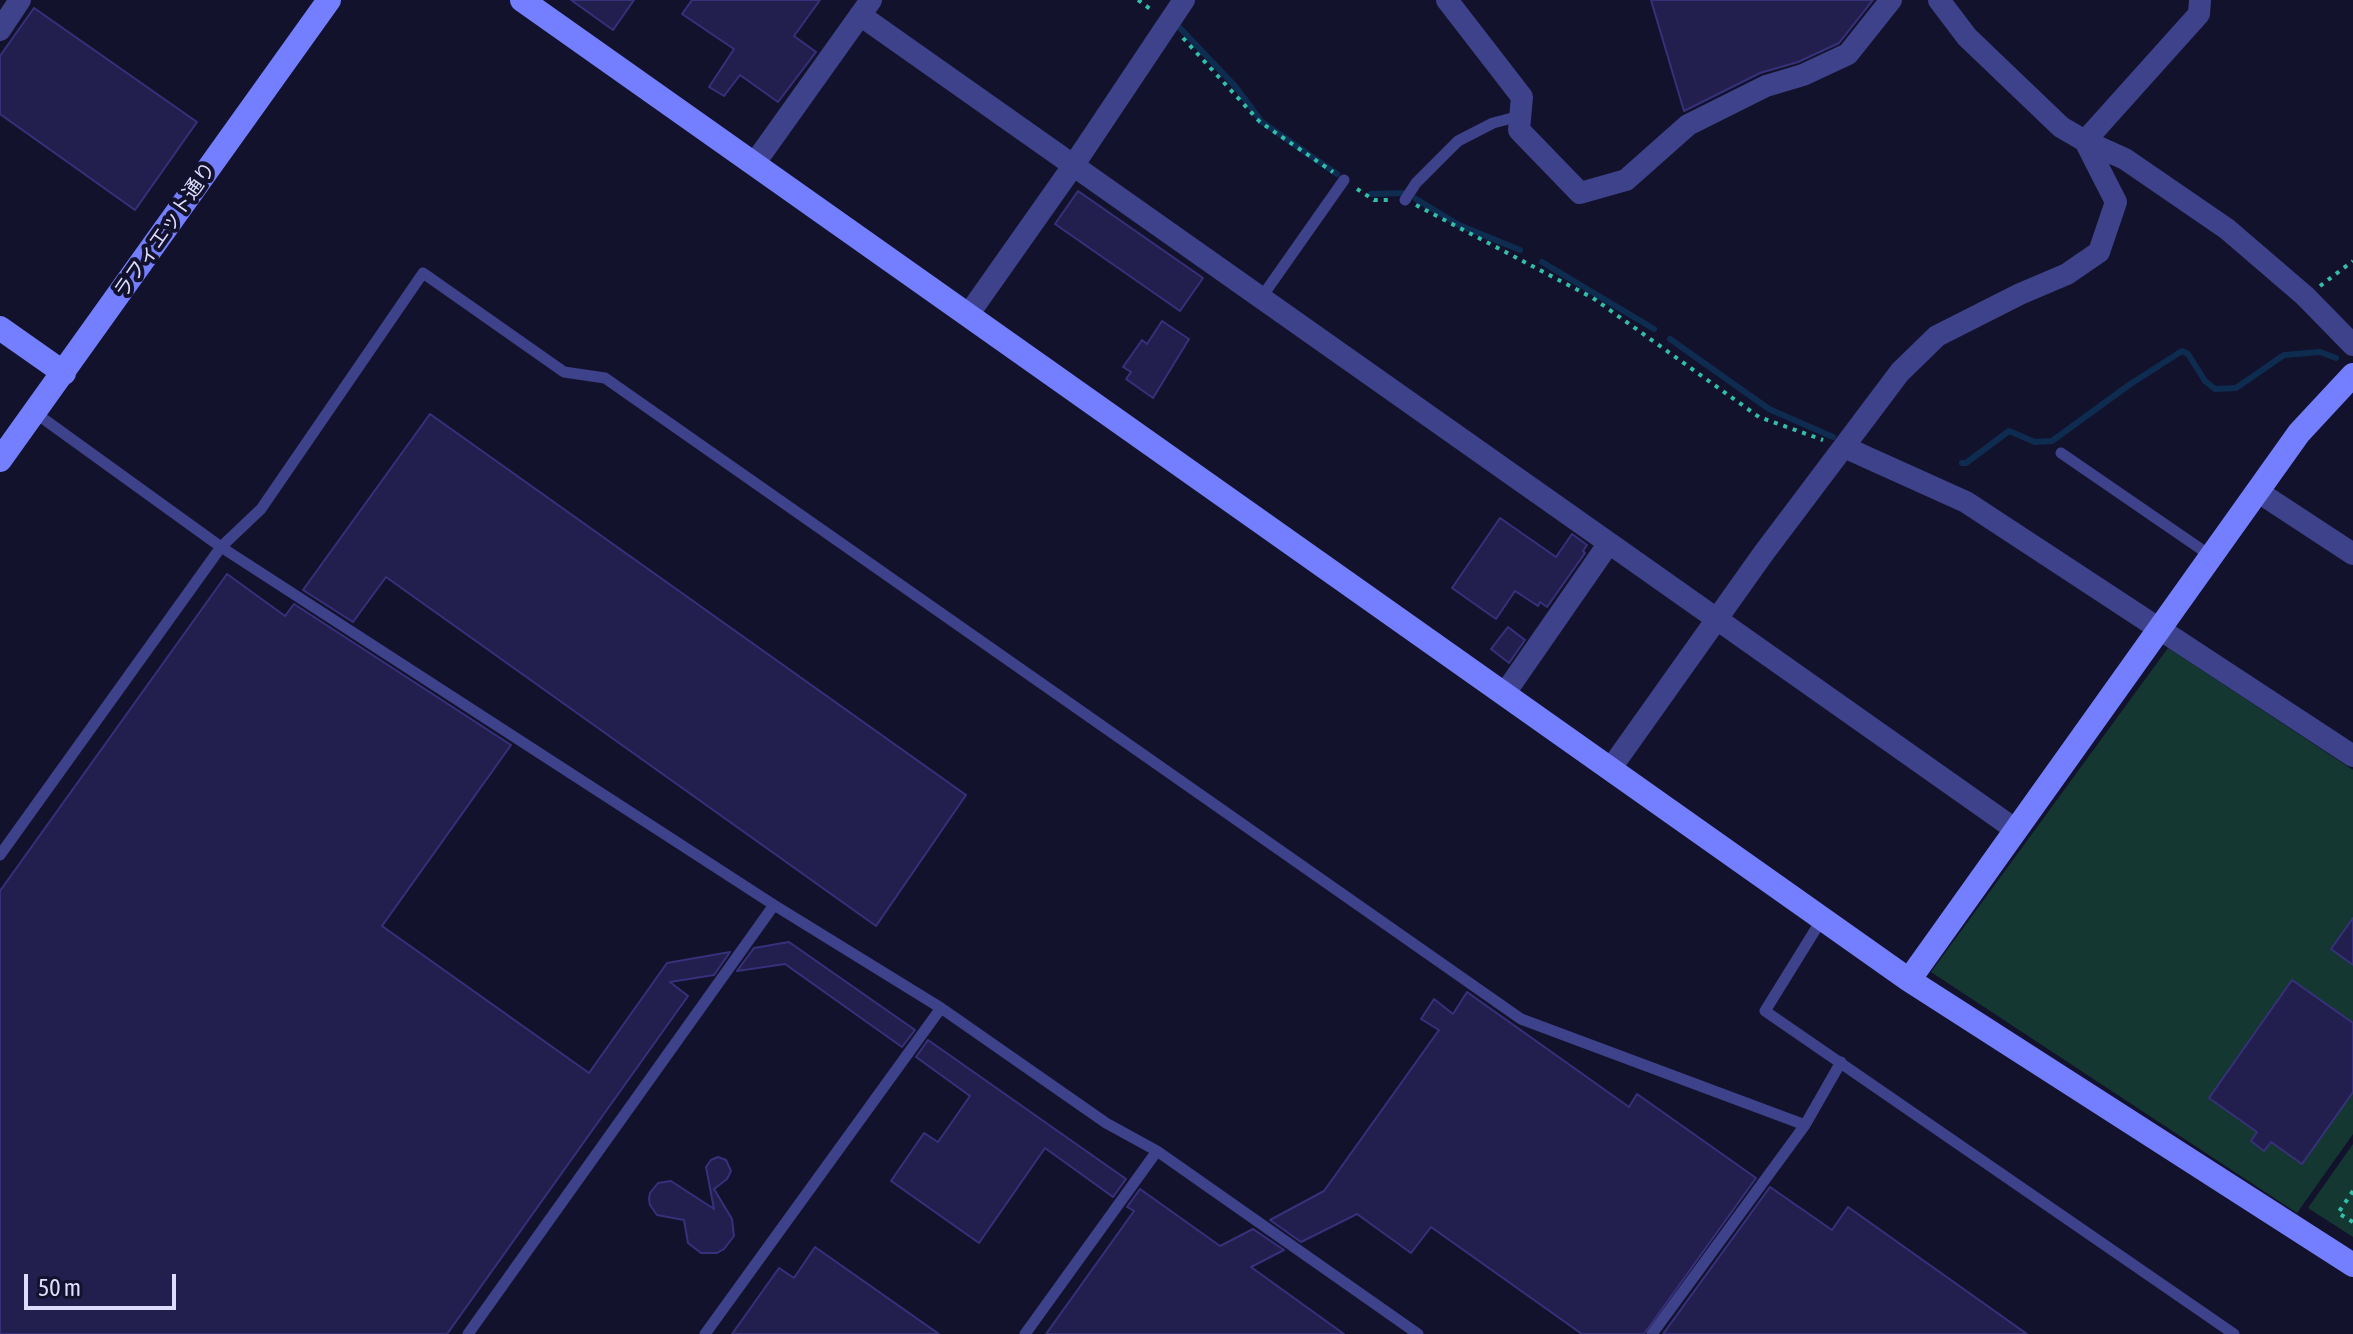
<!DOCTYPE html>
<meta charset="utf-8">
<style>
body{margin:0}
#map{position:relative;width:2353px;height:1334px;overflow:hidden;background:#13122d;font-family:"Asap Condensed",sans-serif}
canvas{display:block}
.scale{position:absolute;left:24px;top:1274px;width:152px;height:36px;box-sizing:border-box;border:4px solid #deddff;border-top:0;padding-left:10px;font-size:24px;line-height:28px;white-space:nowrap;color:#deddff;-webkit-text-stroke:6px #13122d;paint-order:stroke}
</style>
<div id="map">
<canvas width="2353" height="1334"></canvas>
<div class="scale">50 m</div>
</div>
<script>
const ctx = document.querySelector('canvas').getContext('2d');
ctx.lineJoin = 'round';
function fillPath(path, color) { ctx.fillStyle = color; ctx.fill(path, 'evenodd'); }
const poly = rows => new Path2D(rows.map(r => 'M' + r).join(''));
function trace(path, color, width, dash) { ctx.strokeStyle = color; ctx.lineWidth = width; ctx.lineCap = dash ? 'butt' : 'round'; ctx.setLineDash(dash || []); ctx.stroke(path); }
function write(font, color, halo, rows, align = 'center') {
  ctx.font = font + ' "Asap Condensed","Noto Sans JP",sans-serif'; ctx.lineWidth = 8; ctx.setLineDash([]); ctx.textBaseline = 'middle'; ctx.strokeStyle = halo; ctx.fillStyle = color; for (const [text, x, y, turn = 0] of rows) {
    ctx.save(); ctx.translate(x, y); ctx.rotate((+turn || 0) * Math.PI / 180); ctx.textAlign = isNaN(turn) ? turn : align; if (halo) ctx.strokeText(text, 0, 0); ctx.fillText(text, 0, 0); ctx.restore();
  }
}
const green = poly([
 [2168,648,2353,770,2353,1134,2297,1213,1931,972],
 [2353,1144,2353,1237,2308,1208]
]);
const stream = poly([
 [1180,28,1235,86,1262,122,1337,174],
 [1371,194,1402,193],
 [1416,199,1459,225,1520,250],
 [1542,262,1654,329],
 [1670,339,1769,409,1833,437],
 [1962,463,1966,463,2009,431,2035,442,2052,441,2129,385,2182,351,2188,354,2205,381,2215,389,2236,388,2284,355,2320,352,2336,358]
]);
const building = poly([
 [571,0,634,0,613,30,571,0],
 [692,0,820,0,794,36,816,52,778,102,740,75,724,96,709,87,734,49,682,14,692,0],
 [1651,0,1873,0,1839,43,1798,62,1760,73,1684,111,1651,0],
 [34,8,197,122,135,210,0,114,0,56,34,8],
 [1078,191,1203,278,1180,311,1055,224,1078,191],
 [1162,321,1189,339,1153,398,1126,379,1131,372,1123,367,1142,340,1147,344,1162,321],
 [430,414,966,795,876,926,386,577,353,622,303,590,430,414],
 [1500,518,1556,557,1572,534,1587,545,1583,551,1585,553,1547,607,1540,602,1538,606,1515,591,1496,619,1452,588,1500,518],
 [227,574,285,616,294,604,511,745,382,926,589,1073,667,963,730,952,714,975,670,982,688,996,447,1334,0,1334,0,891,227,574],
 [1508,627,1525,640,1509,663,1491,649,1508,627],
 [2353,918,2353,965,2331,949,2353,918],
 [789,942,915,1030,902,1047,785,964,737,971,754,948,789,942],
 [2292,980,2353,1023,2353,1092,2302,1164,2271,1142,2264,1151,2251,1141,2257,1132,2209,1098,2292,980],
 [1467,992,1629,1107,1637,1094,1756,1178,1644,1334,1582,1334,1431,1227,1411,1253,1357,1214,1301,1242,1270,1220,1324,1191,1439,1030,1421,1019,1434,999,1453,1014,1467,992],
 [928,1040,1126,1179,1113,1197,1045,1148,979,1243,891,1181,924,1133,938,1142,970,1096,916,1057,928,1040],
 [718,1157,726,1160,731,1171,727,1179,714,1189,732,1219,734,1236,724,1249,717,1253,701,1253,688,1243,684,1220,657,1215,650,1205,649,1199,650,1193,658,1183,671,1181,714,1209,706,1167,711,1160,718,1157],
 [1770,1187,1832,1230,1848,1207,2027,1334,1663,1334,1770,1187],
 [1140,1189,1220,1246,1253,1229,1284,1250,1251,1267,1344,1334,1046,1334,1134,1211,1127,1207,1140,1189],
 [815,1247,939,1334,732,1334,779,1268,794,1278,815,1247]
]);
const path = poly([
 [1138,0,1153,11],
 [1183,38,1260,122,1333,172],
 [1357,189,1374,200,1393,200],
 [1416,205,1593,298,1759,417,1823,440],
 [2320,286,2353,261],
 [2353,1191,2338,1213,2353,1222]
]);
const lane = poly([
 [1405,200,1416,183,1458,141,1493,123,1520,116],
 [1261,298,1344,180],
 [34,412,221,547,774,905,941,1008,1106,1123,1157,1151,1418,1334],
 [2061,453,2211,556],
 [0,855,221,547,261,509,423,273,564,372,605,378,1521,1019,1805,1125],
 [1822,919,1765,1011,2234,1334],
 [468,1334,774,905],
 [705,1334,941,1008],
 [1025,1334,1157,1151],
 [1652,1334,1805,1125,1841,1062]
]);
const street = poly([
 [1447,0,1522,97,1519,130,1580,193,1626,180,1688,125,1766,86,1803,75,1848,54,1891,0],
 [1939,0,1967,37,2061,127,2085,141,2125,159,2227,229,2305,296,2353,345],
 [860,15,2016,830],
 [0,30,20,0],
 [2085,141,2199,14,2200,0],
 [754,164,871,0],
 [968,315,1073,166,1184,0],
 [1844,447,1966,502,2353,756],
 [2257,491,2353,554],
 [1505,693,1609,543],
 [1611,768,1763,554,1900,372,1937,336,2020,294,2067,274,2099,252,2116,202,2085,141]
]);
const secondary = poly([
 [522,0,1909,980,2353,1265],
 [0,328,64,373],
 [0,460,329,0],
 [1909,980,2299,433,2353,375]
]);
const streetNames = [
 ["ラフィエット通り",165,230,-55]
];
fillPath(green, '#153732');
trace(stream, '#0d2c50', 6);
fillPath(building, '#221e4e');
trace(building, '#37307a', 2);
trace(path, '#31bfa8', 4, [4, 6]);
trace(lane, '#3d428b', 11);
trace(street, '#3d428b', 22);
trace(secondary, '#747fff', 24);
write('20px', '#deddff', '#13122d', streetNames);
</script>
